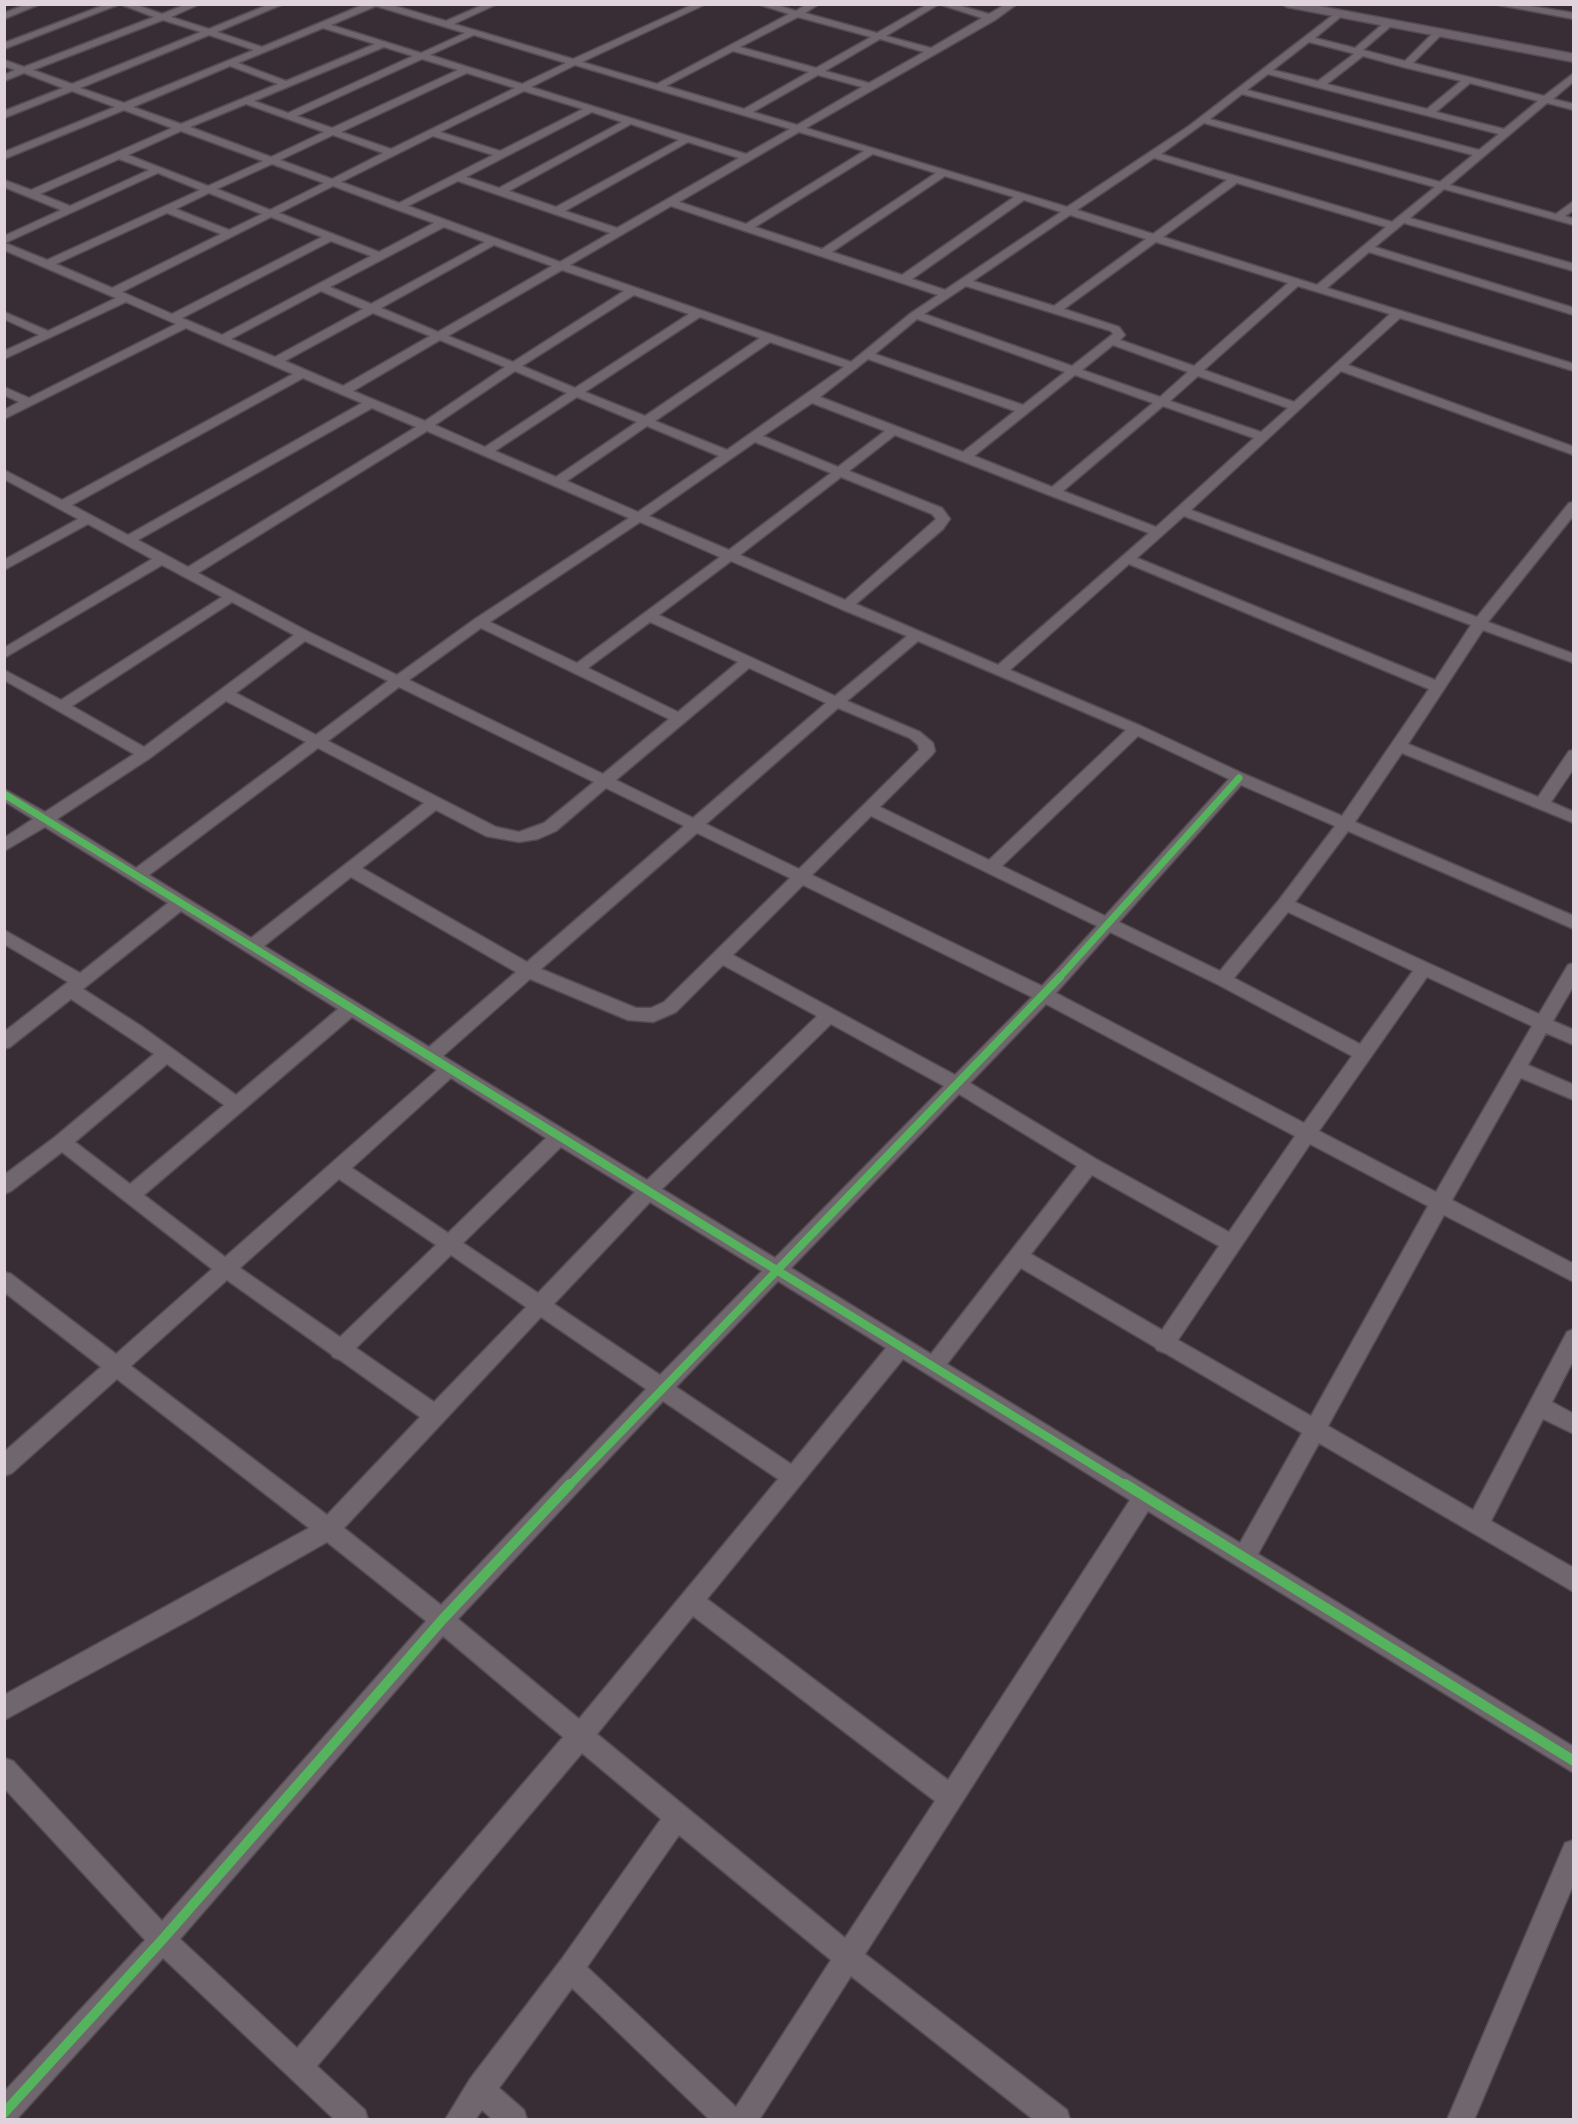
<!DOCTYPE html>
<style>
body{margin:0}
#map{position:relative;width:1578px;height:2124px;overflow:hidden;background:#382d35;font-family:Roboto,sans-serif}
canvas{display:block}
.frame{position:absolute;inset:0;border:6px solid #e0d3dc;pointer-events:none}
</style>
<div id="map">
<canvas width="1578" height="2124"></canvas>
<div class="frame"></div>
</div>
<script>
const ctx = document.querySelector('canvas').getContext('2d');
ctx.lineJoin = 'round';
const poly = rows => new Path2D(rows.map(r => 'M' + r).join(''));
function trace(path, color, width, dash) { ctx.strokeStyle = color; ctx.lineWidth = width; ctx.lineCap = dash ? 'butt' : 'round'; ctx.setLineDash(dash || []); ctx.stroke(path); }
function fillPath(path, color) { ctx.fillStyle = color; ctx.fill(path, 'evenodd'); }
const minor = poly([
 [27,4,40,4,4,19,4,13,27,4],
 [107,4,120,4,4,49,4,43,107,4],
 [120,4,134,4,162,14,187,4,200,4,171,17,209,29,270,4,283,4,217,32,262,47,365,4,388,4,446,21,485,4,497,4,454,24,573,59,694,4,706,4,582,62,657,84,789,14,758,4,774,4,796,11,807,4,819,4,805,13,877,33,928,4,939,4,886,36,931,48,982,18,939,4,954,4,989,14,1006,4,1017,4,995,20,806,128,1067,207,1189,126,1337,12,1344,14,1315,38,1355,48,1385,22,1391,22,1391,26,1363,50,1405,61,1435,31,1441,31,1441,35,1413,63,1544,96,1574,73,1574,81,1553,99,1574,104,1574,110,1547,103,1450,185,1556,214,1574,201,1574,210,1565,216,1574,219,1574,225,1444,189,1410,218,1574,264,1574,271,1404,223,1375,247,1574,308,1574,315,1369,252,1327,288,1574,364,1574,371,1400,318,1348,365,1574,447,1574,455,1341,371,1191,510,1477,617,1569,503,1574,502,1574,515,1488,622,1574,654,1574,663,1483,630,1408,744,1538,797,1569,751,1574,750,1574,768,1551,802,1574,812,1574,823,1402,753,1355,822,1574,916,1574,929,1348,831,1295,902,1539,1014,1568,965,1574,963,1574,985,1553,1021,1574,1030,1574,1045,1546,1033,1528,1065,1574,1085,1574,1100,1521,1078,1452,1200,1574,1264,1574,1282,1444,1215,1328,1426,1473,1510,1567,1332,1574,1329,1574,1359,1552,1402,1574,1414,1574,1434,1543,1419,1491,1521,1574,1568,1574,1592,1319,1443,1258,1554,1574,1747,1574,1773,1148,1511,865,1954,1067,2110,1070,2120,1034,2120,851,1976,759,2120,710,2120,572,1988,499,2088,524,2110,527,2120,493,2120,482,2110,475,2120,445,2120,470,2079,561,1960,661,1819,582,1753,317,2066,365,2110,368,2120,335,2120,163,1958,16,2120,4,2120,4,2092,145,1940,4,1788,4,1758,13,1761,162,1921,426,1621,327,1542,193,1618,4,1720,4,1695,309,1528,117,1379,12,1473,4,1476,4,1452,101,1367,4,1292,4,1272,11,1274,116,1354,212,1269,62,1152,11,1191,4,1194,4,1175,55,1137,154,1054,71,999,10,1047,4,1049,4,1032,68,982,4,944,4,930,80,973,168,903,45,827,4,851,4,838,33,819,4,801,4,789,45,812,134,754,4,680,4,670,61,700,222,597,162,565,4,658,4,648,152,559,88,524,4,570,4,560,78,519,4,479,4,470,62,500,293,374,186,328,4,419,4,410,19,402,4,395,4,387,29,398,176,324,126,302,4,359,4,351,39,335,4,319,4,312,48,331,116,298,4,250,4,236,61,210,4,187,4,180,31,190,172,128,124,110,4,159,4,152,115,107,72,91,4,118,4,111,63,88,24,73,4,81,4,75,15,70,4,66,4,60,24,67,154,17,120,4],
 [376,6,465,33,421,53,331,25,376,6],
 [798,17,871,37,816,68,740,47,798,17],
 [163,20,201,32,72,84,33,70,163,20],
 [323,28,375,44,286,81,238,63,323,28],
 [209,35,254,50,124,103,80,88,209,35],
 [474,35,566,63,522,84,430,55,474,35],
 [880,39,924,52,869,83,825,71,880,39],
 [1309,42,1352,53,1354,54,1318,81,1273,70,1309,42],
 [384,47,413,56,288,113,254,101,384,47],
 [733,51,809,72,744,109,666,86,733,51],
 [1363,56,1403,67,1461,81,1427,109,1327,84,1363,56],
 [422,59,458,70,332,128,297,116,422,59],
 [575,65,655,89,790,129,746,154,531,87,575,65],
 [230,66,278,84,181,124,133,107,230,66],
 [467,73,515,88,391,149,341,132,467,73],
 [1268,74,1316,87,1499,134,1479,150,1247,90,1268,74],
 [818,75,862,87,797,125,753,112,818,75],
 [1470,83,1538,101,1504,129,1436,112,1470,83],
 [524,91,583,109,500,151,440,132,524,91],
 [1242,94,1473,155,1440,182,1210,119,1242,94],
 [246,104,324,132,271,157,190,127,246,104],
 [592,112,622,122,499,188,466,177,592,112],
 [1204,123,1435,187,1392,222,1161,154,1204,123],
 [631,124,679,140,556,207,509,191,631,124],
 [181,131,263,161,208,186,128,155,181,131],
 [799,132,864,151,746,224,679,202,799,132],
 [333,135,383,153,332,179,280,160,333,135],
 [433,136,493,155,399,203,341,182,433,136],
 [688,142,739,158,617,228,565,211,688,142],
 [873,154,936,173,822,249,755,227,873,154],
 [1154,158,1227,180,1153,234,1077,210,1154,158],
 [119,159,149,170,70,206,40,194,119,159],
 [272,164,324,183,270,210,217,189,272,164],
 [158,173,200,190,47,260,5,243,158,173],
 [945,176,1014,197,902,275,832,252,945,176],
 [458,181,610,233,560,262,408,206,458,181],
 [1237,183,1386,227,1317,285,1163,237,1237,183],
 [333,186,395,209,434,223,379,252,279,213,333,186],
 [209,193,262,214,229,230,176,209,209,193],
 [1024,200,1061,212,945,290,912,279,1024,200],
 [671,206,742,230,938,295,911,313,851,362,570,265,671,206],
 [167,213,221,234,112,288,56,264,167,213],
 [1070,215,1146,239,1054,306,973,281,1070,215],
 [271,217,322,237,172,314,122,292,271,217],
 [444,227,485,242,371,304,330,287,444,227],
 [331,241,371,256,222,335,182,318,331,241],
 [1156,242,1288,283,1194,366,1120,340,1125,335,1119,327,1064,309,1156,242],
 [494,245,552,266,438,332,381,308,494,245],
 [562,270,624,291,513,362,448,336,562,270],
 [966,286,1111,331,1113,334,1072,366,924,314,966,286],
 [1298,286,1390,314,1294,402,1204,370,1298,286],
 [321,291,363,309,275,357,231,339,321,291],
 [634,295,689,314,575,388,522,366,634,295],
 [373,313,430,336,343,386,285,361,373,313],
 [700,317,760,338,645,416,585,392,700,317],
 [917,319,1065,372,1023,405,875,354,917,319],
 [440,340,505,367,425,421,353,391,440,340],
 [770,342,844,367,727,450,655,421,770,342],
 [1113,345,1188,372,1160,397,1082,370,1113,345],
 [868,359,1015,411,963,452,820,397,868,359],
 [515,371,567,393,485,447,435,425,515,371],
 [1075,375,1153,403,1052,487,974,456,1075,375],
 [1198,376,1288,408,1261,432,1170,401,1198,376],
 [303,378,362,403,128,535,72,505,303,378],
 [577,397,637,422,556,477,495,451,577,397],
 [812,403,885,431,838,467,763,436,812,403],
 [1163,406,1254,438,1156,527,1063,491,1163,406],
 [372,408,416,427,188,567,138,540,372,408],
 [647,426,719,456,638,512,567,481,647,426],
 [427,431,629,518,475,619,397,675,309,632,198,573,427,431],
 [895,435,1049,495,1149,533,998,665,856,604,943,529,950,519,942,508,849,471,895,435],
 [755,442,831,473,729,550,649,516,755,442],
 [841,477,932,514,936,519,845,600,740,555,841,477],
 [1184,516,1471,625,1435,680,1137,558,1184,516],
 [640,522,720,557,577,663,490,622,640,522],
 [731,561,841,609,907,636,835,696,659,615,731,561],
 [1129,564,1429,689,1342,816,1244,774,1141,726,1010,670,1129,564],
 [232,602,294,635,144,747,72,706,232,602],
 [650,622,738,662,678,712,588,668,650,622],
 [481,628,669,719,603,774,409,680,481,628],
 [305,641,388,681,316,735,236,693,305,641],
 [918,641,1126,730,989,860,880,807,932,755,935,751,933,743,920,732,847,701,918,641],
 [749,668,826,703,693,818,616,780,749,668],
 [399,687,594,782,544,823,519,832,496,827,328,741,399,687],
 [226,701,306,742,136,868,57,819,150,758,226,701],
 [838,708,910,738,918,745,919,750,799,869,706,824,838,708],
 [1138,736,1229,779,1105,916,1002,866,1138,736],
 [318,748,424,803,251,938,149,875,318,748],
 [1241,785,1335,826,1279,900,1220,971,1119,922,1241,785],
 [606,788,684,826,527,962,362,868,436,810,486,836,519,842,538,839,556,831,606,788],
 [871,816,1097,926,1042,986,812,875,871,816],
 [697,833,790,878,664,1002,651,1008,636,1008,541,969,697,833],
 [351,877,516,972,429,1047,264,946,351,877],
 [803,885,1032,997,955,1075,733,955,803,885],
 [181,911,338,1009,236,1095,141,1026,83,989,181,911],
 [1288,912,1413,971,1360,1044,1234,978,1288,912],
 [1110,932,1217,984,1352,1056,1304,1123,1056,993,1110,932],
 [723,965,817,1016,647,1180,443,1056,530,979,628,1020,653,1022,676,1012,723,965],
 [1427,977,1532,1026,1436,1192,1319,1131,1427,977],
 [1046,1004,1295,1136,1229,1232,1096,1159,970,1083,1046,1004],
 [352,1017,437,1070,225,1257,144,1195,352,1017],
 [831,1024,944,1086,775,1258,662,1189,831,1024],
 [167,1064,224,1105,130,1184,75,1142,167,1064],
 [451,1078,546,1138,448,1233,352,1168,451,1078],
 [959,1094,1077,1166,931,1354,791,1268,959,1094],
 [1310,1144,1428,1206,1311,1416,1178,1340,1310,1144],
 [561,1147,635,1192,538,1293,463,1243,561,1147],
 [1092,1175,1219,1246,1162,1330,1031,1254,1092,1175],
 [339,1179,436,1245,340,1337,240,1268,339,1179],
 [650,1202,762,1271,660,1375,554,1304,650,1202],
 [451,1255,526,1307,434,1402,356,1348,451,1255],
 [1021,1268,1155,1347,1157,1350,1165,1353,1302,1433,1240,1543,947,1364,1021,1268],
 [227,1280,331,1354,333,1357,340,1360,420,1417,327,1515,131,1366,227,1280],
 [778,1281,886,1348,791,1464,676,1387,778,1281],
 [541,1317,646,1389,441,1605,344,1528,541,1317],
 [903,1359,1130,1500,948,1780,707,1599,903,1359],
 [663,1401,778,1479,579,1719,458,1619,663,1401],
 [693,1616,935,1801,845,1938,597,1734,693,1616],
 [443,1636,563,1737,297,2048,180,1939,443,1636],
 [679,1835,831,1960,736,2107,587,1967,679,1835],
 [1494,4,1518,4,1574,13,1574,19,1494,4],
 [1574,1840,1574,1883,1474,2120,1447,2120,1565,1843,1574,1840]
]);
const major = poly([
 [1282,4,1308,4,1574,54,1574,62,1287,7,1282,4]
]);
const cyclewayFar2 = poly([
 [4,794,303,978],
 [1059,978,1239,778]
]);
const cyclewayFar1 = poly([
 [301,977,1127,1486],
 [569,1486,1060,977]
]);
const cycleway = poly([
 [1125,1484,1574,1761],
 [4,2113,162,1940,442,1620,570,1484]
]);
trace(minor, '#554c52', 3);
trace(major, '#554c52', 3);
fillPath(minor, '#6f676d');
fillPath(major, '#6e636d');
trace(cyclewayFar2, '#56b35d', 7);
trace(cyclewayFar1, '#56b35d', 8);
trace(cycleway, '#56b35d', 10);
</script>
